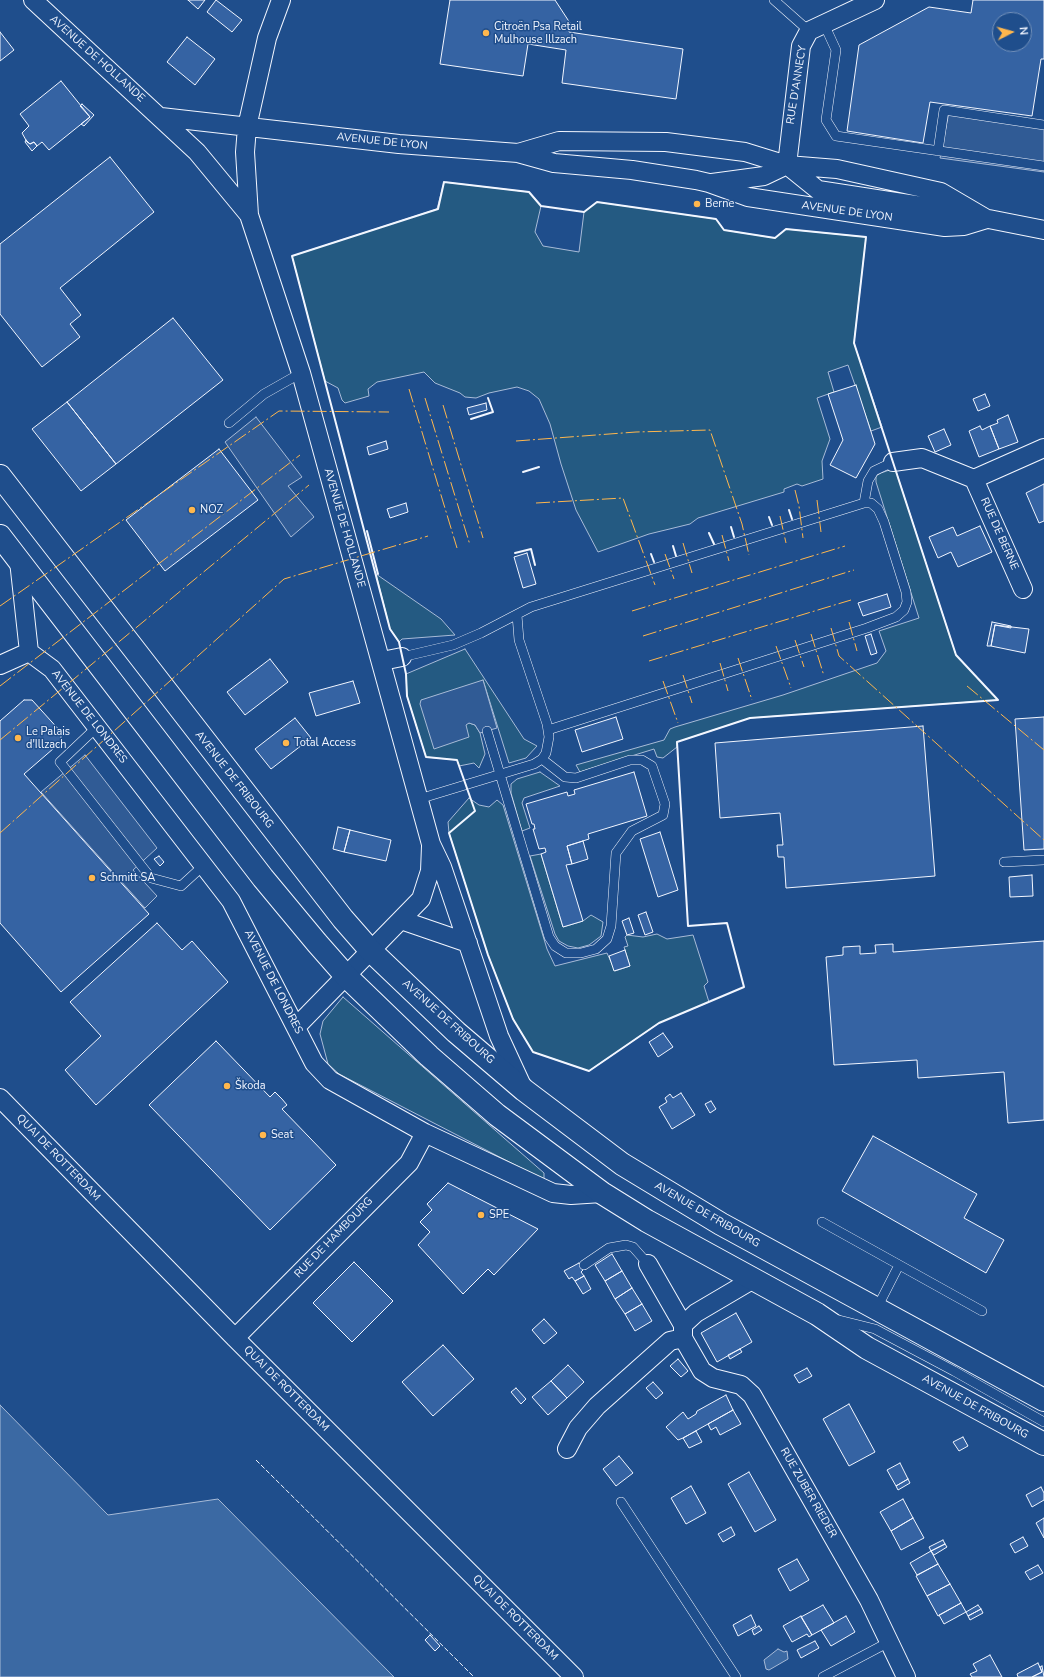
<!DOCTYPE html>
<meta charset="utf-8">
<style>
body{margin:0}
#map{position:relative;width:1044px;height:1677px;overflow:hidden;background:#1f4e8c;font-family:"Nunito Sans",sans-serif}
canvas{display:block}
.north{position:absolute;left:992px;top:12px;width:40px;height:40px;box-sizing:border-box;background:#1f4e8c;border:1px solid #7391ba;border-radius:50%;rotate:84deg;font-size:11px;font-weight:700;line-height:16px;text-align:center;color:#f2f6ff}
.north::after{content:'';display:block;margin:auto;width:14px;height:18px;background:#ffb74d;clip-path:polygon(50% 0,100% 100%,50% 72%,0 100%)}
</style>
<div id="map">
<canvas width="1044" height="1677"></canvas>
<div class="north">N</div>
</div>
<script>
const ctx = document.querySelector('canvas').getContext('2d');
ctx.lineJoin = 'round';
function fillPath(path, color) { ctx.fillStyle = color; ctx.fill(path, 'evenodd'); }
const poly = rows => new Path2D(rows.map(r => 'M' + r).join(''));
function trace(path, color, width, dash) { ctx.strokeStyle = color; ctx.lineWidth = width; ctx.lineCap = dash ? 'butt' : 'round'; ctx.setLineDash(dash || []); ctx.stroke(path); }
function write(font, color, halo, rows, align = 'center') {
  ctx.font = font + ' "Nunito Sans",sans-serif'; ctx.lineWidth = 3; ctx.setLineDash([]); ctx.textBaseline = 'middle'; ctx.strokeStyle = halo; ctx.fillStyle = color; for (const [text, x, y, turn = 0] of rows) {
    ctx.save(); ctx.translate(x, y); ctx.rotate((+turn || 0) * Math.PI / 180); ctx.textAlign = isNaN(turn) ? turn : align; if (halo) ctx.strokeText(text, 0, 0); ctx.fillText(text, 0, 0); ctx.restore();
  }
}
const green = poly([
 [444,182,529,192,541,206,535,232,543,246,579,252,584,212,597,202,716,219,724,230,775,238,786,229,866,237,854,343,882,427,871,431,848,365,828,372,834,392,817,398,830,439,822,461,823,479,802,486,797,484,784,489,784,492,698,518,690,524,649,534,598,552,576,510,561,464,550,424,539,399,529,391,517,387,489,393,476,398,465,397,460,393,435,383,424,372,377,382,368,389,369,396,345,403,342,400,338,388,325,381,292,256,437,209,444,182],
 [895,468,956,655,998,700,750,718,677,742,677,747,663,758,657,757,654,749,580,772,576,765,664,740,670,729,675,727,783,695,877,663,886,651,879,631,919,618,876,482,876,476,881,473,895,468],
 [376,574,441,619,455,635,402,639,399,642,390,629,376,574],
 [465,649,524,739,537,746,526,758,509,763,483,680,466,724,469,723,475,725,480,733,485,754,479,768,474,763,459,766,457,760,426,757,407,696,406,674,465,649],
 [540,772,560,786,524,798,522,803,530,828,522,831,511,793,511,784,517,779,540,772],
 [469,798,479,805,489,807,497,800,503,805,547,949,555,966,607,953,615,971,630,966,624,947,628,946,625,937,627,935,643,937,657,934,667,939,693,935,708,982,704,986,709,1002,659,1023,589,1071,533,1052,513,1019,488,955,449,833,448,822,469,798],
 [541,854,563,927,583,921,591,915,603,922,601,936,589,945,578,948,568,946,559,941,555,934,530,856,541,854],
 [343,997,544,1173,544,1180,339,1074,328,1064,320,1034,323,1021,343,997]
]);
const parking = poly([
 [949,112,1044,126,1044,172,940,158,949,112],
 [256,417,302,477,288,486,314,517,291,537,225,442,256,417],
 [483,680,497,728,480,733,475,725,469,723,466,725,469,737,434,749,420,704,421,700,483,680],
 [85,755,157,848,133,870,157,896,145,908,41,792,85,755]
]);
const water = poly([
 [0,1405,108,1515,218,1499,394,1677,0,1677,0,1405],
 [778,1649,784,1652,787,1651,788,1659,769,1670,766,1669,764,1660,778,1649]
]);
const building = poly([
 [188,0,205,0,198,9,188,0],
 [216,0,242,20,232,32,207,12,216,0],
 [450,0,555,0,570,23,569,32,683,49,676,99,562,83,566,50,528,44,523,76,440,64,450,0],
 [973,0,1044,0,1044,59,1041,59,1032,116,930,102,923,143,847,131,859,45,929,7,971,13,973,0],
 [1000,20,1024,20,1024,44,1000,44,1000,20],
 [0,32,14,50,0,61,0,32],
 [187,37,215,59,195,85,167,62,187,37],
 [61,81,90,117,49,150,42,142,37,146,34,142,30,144,27,142,22,133,29,126,20,114,61,81],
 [82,104,94,115,84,126,81,124,90,117,80,106,82,104],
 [26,140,30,144,34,142,37,146,32,151,25,142,26,140],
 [110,157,154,212,60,288,81,315,70,324,80,337,42,367,0,314,0,244,110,157],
 [173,318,223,380,116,464,67,402,173,318],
 [856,385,875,444,856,478,830,465,843,440,828,394,856,385],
 [985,394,990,406,978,411,973,399,985,394],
 [67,402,116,464,81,491,32,429,67,402],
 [486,403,487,410,469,415,467,408,486,403],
 [1008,415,1018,442,999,449,990,426,998,423,997,420,1008,415],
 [980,426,982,430,990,426,999,449,979,457,969,431,980,426],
 [944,429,951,445,935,452,928,436,944,429],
 [386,441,388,449,369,455,367,447,386,441],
 [219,449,258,500,165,571,126,520,219,449],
 [1044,484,1044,521,1039,523,1026,493,1044,484],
 [406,503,408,512,390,518,387,509,406,503],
 [980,526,992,552,958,567,951,552,938,558,929,537,953,527,957,536,980,526],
 [527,553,536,584,523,588,514,557,527,553],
 [887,594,891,607,863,616,858,603,887,594],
 [992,622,1011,626,1011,628,995,625,991,646,987,646,992,622],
 [995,625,1029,629,1025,653,991,646,995,625],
 [871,634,877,653,871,655,865,636,871,634],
 [270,659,288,682,245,715,227,692,270,659],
 [353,681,360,703,316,716,309,693,353,681],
 [24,700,32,700,61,732,61,742,24,774,149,914,61,992,0,923,0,721,24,700],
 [616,717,623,739,582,752,575,730,616,717],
 [1044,717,1044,849,1024,850,1015,719,1044,717],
 [295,718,311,738,271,769,255,749,295,718],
 [923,726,935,876,786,888,784,857,778,857,777,845,783,845,780,813,720,818,715,743,923,726],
 [634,772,647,816,588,834,589,839,567,846,572,864,566,865,583,921,563,927,541,854,546,852,545,848,539,849,533,829,535,829,534,824,532,824,526,804,567,792,568,796,575,794,574,790,634,772],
 [338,827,350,830,344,852,333,849,338,827],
 [350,830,391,840,386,861,344,852,350,830],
 [660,832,678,890,658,897,640,839,660,832],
 [583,841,588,859,572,864,567,846,583,841],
 [159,856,164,862,160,866,154,859,159,856],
 [1032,875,1033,896,1010,897,1009,877,1032,875],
 [646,912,653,932,645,935,638,915,646,912],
 [629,918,634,933,627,935,622,921,629,918],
 [157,923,182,950,192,941,228,982,96,1105,65,1070,101,1036,70,1002,157,923],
 [1044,941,1044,1120,1008,1123,1004,1072,918,1078,917,1060,834,1065,826,957,843,955,843,947,860,946,860,954,876,953,875,945,893,944,893,952,1044,941],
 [625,950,630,966,614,971,609,956,625,950],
 [663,1033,673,1047,658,1057,649,1042,663,1033],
 [216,1041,270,1097,275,1092,282,1099,287,1105,282,1109,336,1165,270,1230,149,1105,216,1041],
 [681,1093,695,1115,672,1129,659,1107,667,1102,665,1098,670,1094,673,1098,681,1093],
 [711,1101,716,1109,710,1113,705,1104,711,1101],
 [873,1136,977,1194,964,1218,1004,1240,986,1273,842,1191,873,1136],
 [448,1183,538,1229,494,1275,488,1269,463,1294,418,1245,430,1232,420,1222,432,1210,427,1204,448,1183],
 [612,1254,622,1271,605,1281,595,1265,612,1254],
 [354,1262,393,1301,352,1342,313,1303,354,1262],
 [579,1263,583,1270,581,1272,584,1276,575,1281,572,1277,569,1279,564,1271,579,1263],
 [622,1271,632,1288,615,1299,605,1281,622,1271],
 [584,1276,591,1289,583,1294,575,1281,584,1276],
 [632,1288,642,1304,625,1314,615,1299,632,1288],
 [642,1304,652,1321,635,1331,625,1314,642,1304],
 [736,1313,752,1342,717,1362,701,1333,736,1313],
 [544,1319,557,1333,544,1344,532,1330,544,1319],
 [443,1345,474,1379,433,1416,402,1382,443,1345],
 [740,1349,742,1352,730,1359,728,1355,740,1349],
 [678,1359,688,1371,681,1377,670,1366,678,1359],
 [568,1365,584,1382,567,1398,551,1381,568,1365],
 [807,1368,812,1376,799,1383,794,1375,807,1368],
 [551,1381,567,1398,548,1415,532,1397,551,1381],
 [653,1382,663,1393,656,1399,646,1388,653,1382],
 [516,1388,526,1399,521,1404,511,1392,516,1388],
 [726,1395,733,1410,683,1438,678,1440,666,1427,683,1412,688,1419,696,1414,697,1411,726,1395],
 [849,1404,875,1452,849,1466,823,1419,849,1404],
 [733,1410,741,1424,720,1435,716,1427,711,1430,708,1424,733,1410],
 [696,1431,702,1442,689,1448,683,1438,696,1431],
 [963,1437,968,1446,959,1451,953,1442,963,1437],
 [619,1456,633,1473,616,1486,603,1469,619,1456],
 [900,1463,908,1479,896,1486,887,1470,900,1463],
 [749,1472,776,1520,755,1532,728,1484,749,1472],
 [908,1479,910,1483,898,1490,896,1486,908,1479],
 [691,1486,706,1513,686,1524,671,1498,691,1486],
 [1041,1487,1044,1493,1044,1500,1032,1507,1026,1495,1041,1487],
 [903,1499,913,1518,891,1531,880,1512,903,1499],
 [913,1518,924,1538,901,1550,891,1531,913,1518],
 [1044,1518,1044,1538,1036,1523,1044,1518],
 [731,1527,735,1535,723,1542,718,1534,731,1527],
 [1023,1537,1028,1546,1015,1553,1010,1544,1023,1537],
 [943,1540,945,1544,931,1551,929,1547,943,1540],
 [945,1544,947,1547,934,1555,931,1551,945,1544],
 [931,1551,938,1564,917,1575,910,1563,931,1551],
 [797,1559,809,1580,790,1591,778,1569,797,1559],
 [938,1564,950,1584,927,1596,916,1576,938,1564],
 [1038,1565,1043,1573,1030,1580,1025,1572,1038,1565],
 [950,1584,961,1603,938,1616,927,1596,950,1584],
 [961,1603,966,1612,944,1624,939,1615,961,1603],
 [823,1605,834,1623,812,1635,801,1617,823,1605],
 [978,1605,981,1609,968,1616,966,1612,978,1605],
 [981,1609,983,1613,970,1620,968,1616,981,1609],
 [751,1615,756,1626,738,1636,733,1625,751,1615],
 [801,1616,812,1635,809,1637,807,1634,792,1642,783,1626,801,1616],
 [846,1616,855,1632,831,1646,821,1630,846,1616],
 [759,1626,762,1630,754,1635,752,1630,759,1626],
 [430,1635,440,1646,435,1651,425,1640,430,1635],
 [815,1641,819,1648,801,1658,797,1650,815,1641],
 [990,1655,1002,1677,972,1677,970,1674,977,1671,973,1664,990,1655],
 [1038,1663,1042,1672,1032,1677,1018,1677,1017,1674,1038,1663],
 [1042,1666,1044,1677,1032,1677,1042,1672,1040,1667,1042,1666]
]);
const lane = poly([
 [774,0,809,31],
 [824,24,836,50,826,120,836,136,1044,166],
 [938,151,944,110,1044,125],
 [229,423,264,394,301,373],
 [864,503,868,481,874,471,893,462],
 [402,657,453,645,481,633,531,607,864,503,871,503,878,509,884,522,906,592,907,602,904,610,896,617,867,628,548,730],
 [97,727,60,762,151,878,181,886,204,865],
 [487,731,549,937,555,946,566,953,581,953,596,949,607,939,611,926,616,853,632,831,663,815,665,804,652,766,642,760,630,760,576,778,565,777,542,759],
 [419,799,534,764,542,759,546,753,549,737,547,724,519,640,517,615],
 [1004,862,1044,860],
 [822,1222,982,1311],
 [584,1265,609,1248,626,1245,633,1247,648,1264],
 [876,1310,899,1265],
 [839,1320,875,1329,954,1371,1044,1422],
 [621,1502,736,1677],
 [823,1677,889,1642]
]);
const street = poly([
 [33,0,197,152,249,215],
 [281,0,267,38,247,127,245,152,249,215,301,373,431,844,442,867,499,1036,523,1088],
 [161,117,399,144,518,153,554,163,632,170,696,180,709,183,748,197,945,227,964,226,987,219],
 [518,153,559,141,666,142,745,152,787,165,837,169,941,192,987,219],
 [787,165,818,190,928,207,1044,230],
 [787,165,801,46,809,31,875,0],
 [712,183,764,176,787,165],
 [893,462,922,458,974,479,1044,448],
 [974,479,1023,589],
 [19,561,29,652],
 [29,652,52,669,231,901,314,1063,330,1080,425,1133,553,1193,571,1195,602,1193],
 [382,661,402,657],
 [0,665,29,652],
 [401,920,468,943],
 [296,1027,421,899,430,871,431,846],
 [0,1098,235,1338,574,1677],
 [648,1264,683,1325,683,1338,702,1371,713,1378,741,1385,752,1395,869,1600,906,1677],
 [683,1325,696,1313,752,1280],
 [235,1338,409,1163,425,1133],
 [567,1449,578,1428,597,1406,670,1341,683,1338]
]);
const primary = poly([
 [0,476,343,919,371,951,456,1032,524,1090,622,1164,721,1224,1044,1400],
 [0,536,263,878,317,943,346,976,429,1056,497,1115,602,1193,647,1221,817,1314,867,1348,1044,1444]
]);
const fence = poly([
 [256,1460,474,1677]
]);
const wall = poly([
 [444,182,529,192,541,206,584,212,597,202,716,219,724,230,775,238,786,229,866,237,854,343,956,655,998,700,750,718,677,742,688,926,727,923,744,987,659,1023,589,1071,533,1052,513,1019,488,955,449,833,475,811,457,760,426,757,407,696,406,674,399,642,390,629,292,256,438,209,444,182],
 [471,419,493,412,488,398],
 [523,472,539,467],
 [789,510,792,519],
 [769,517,772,525],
 [731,527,734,537],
 [367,531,378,574],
 [709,533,714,544],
 [673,546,676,556],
 [515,553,531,549,535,565],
 [651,554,654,562]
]);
const power = poly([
 [409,389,457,548],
 [425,398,470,545],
 [443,405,483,538],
 [516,441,636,432,710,430,742,524,749,555],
 [795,490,799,506,803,538],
 [817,500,821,532],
 [536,503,623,498,655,585],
 [780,516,786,543],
 [722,535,729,561],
 [683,543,692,573],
 [665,554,674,579],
 [0,606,279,411,389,412],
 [632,611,845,546],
 [849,622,857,651],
 [831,628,839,656,1044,840],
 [811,634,824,676],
 [643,636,854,570],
 [795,640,804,667],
 [776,646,791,688],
 [738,658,752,700],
 [649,661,851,600],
 [720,663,728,691],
 [683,675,692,703],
 [663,681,678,723],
 [0,686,300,455],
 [967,686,1044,750],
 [0,740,309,485],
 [0,833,284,579,428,536]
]);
const markers = [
 [486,33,4,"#ffb74d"],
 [697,204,4,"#ffb74d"],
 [192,510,4,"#ffb74d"],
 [18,738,4,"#ffb74d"],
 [286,743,4,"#ffb74d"],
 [92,878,4,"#ffb74d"],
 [227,1086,4,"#ffb74d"],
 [263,1135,4,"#ffb74d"],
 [481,1215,4,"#ffb74d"]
];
const poiNames = [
 ["Citroën Psa Retail",494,27],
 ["Mulhouse Illzach",494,40],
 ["Berne",705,204],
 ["NOZ",200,510],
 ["Le Palais",26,732],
 ["d'Illzach",26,745],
 ["Total Access",294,743],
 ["Schmitt SA",100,878],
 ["Škoda",235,1086],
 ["Seat",271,1135],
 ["SPE",489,1215]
];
const streetNames = [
 ["AVENUE DE HOLLANDE",97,59,42],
 ["RUE D'ANNECY",797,85,-81],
 ["AVENUE DE LYON",382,142,6],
 ["AVENUE DE LYON",847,212,8],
 ["AVENUE DE HOLLANDE",344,528,74],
 ["RUE DE BERNE",999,534,66],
 ["AVENUE DE LONDRES",89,717,52],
 ["AVENUE DE FRIBOURG",234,780,52],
 ["AVENUE DE LONDRES",273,982,63],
 ["AVENUE DE FRIBOURG",448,1022,42],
 ["QUAI DE ROTTERDAM",58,1158,46],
 ["AVENUE DE FRIBOURG",707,1215,30],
 ["RUE DE HAMBOURG",334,1238,-46],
 ["QUAI DE ROTTERDAM",286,1389,45],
 ["AVENUE DE FRIBOURG",975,1407,29],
 ["RUE ZUBER RIEDER",808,1493,60],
 ["QUAI DE ROTTERDAM",515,1618,45]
];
fillPath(green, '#245a82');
trace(green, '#a8bbd7', 1);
fillPath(parking, '#305b95');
trace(parking, '#a8bbd7', 1);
fillPath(water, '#3b69a3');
trace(water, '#a8bbd7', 1);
fillPath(building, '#3563a3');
trace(building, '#f2f6ff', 1);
trace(lane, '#f2f6ff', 10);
trace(street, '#f2f6ff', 20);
trace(primary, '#f2f6ff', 24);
trace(lane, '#1f4e8c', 9);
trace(street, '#1f4e8c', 18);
trace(primary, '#1f4e8c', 22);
trace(fence, '#f2f6ff', 1, [5, 2]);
trace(wall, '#f2f6ff', 2);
trace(power, '#ffb74d', 1, [14, 3, 2, 3]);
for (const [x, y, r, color] of markers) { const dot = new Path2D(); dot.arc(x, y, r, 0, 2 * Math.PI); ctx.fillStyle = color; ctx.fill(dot); trace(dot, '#1f4e8c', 1.5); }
write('11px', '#f2f6ff', '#1f4e8c', poiNames, 'left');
write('11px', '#f2f6ff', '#1f4e8c', streetNames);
</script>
